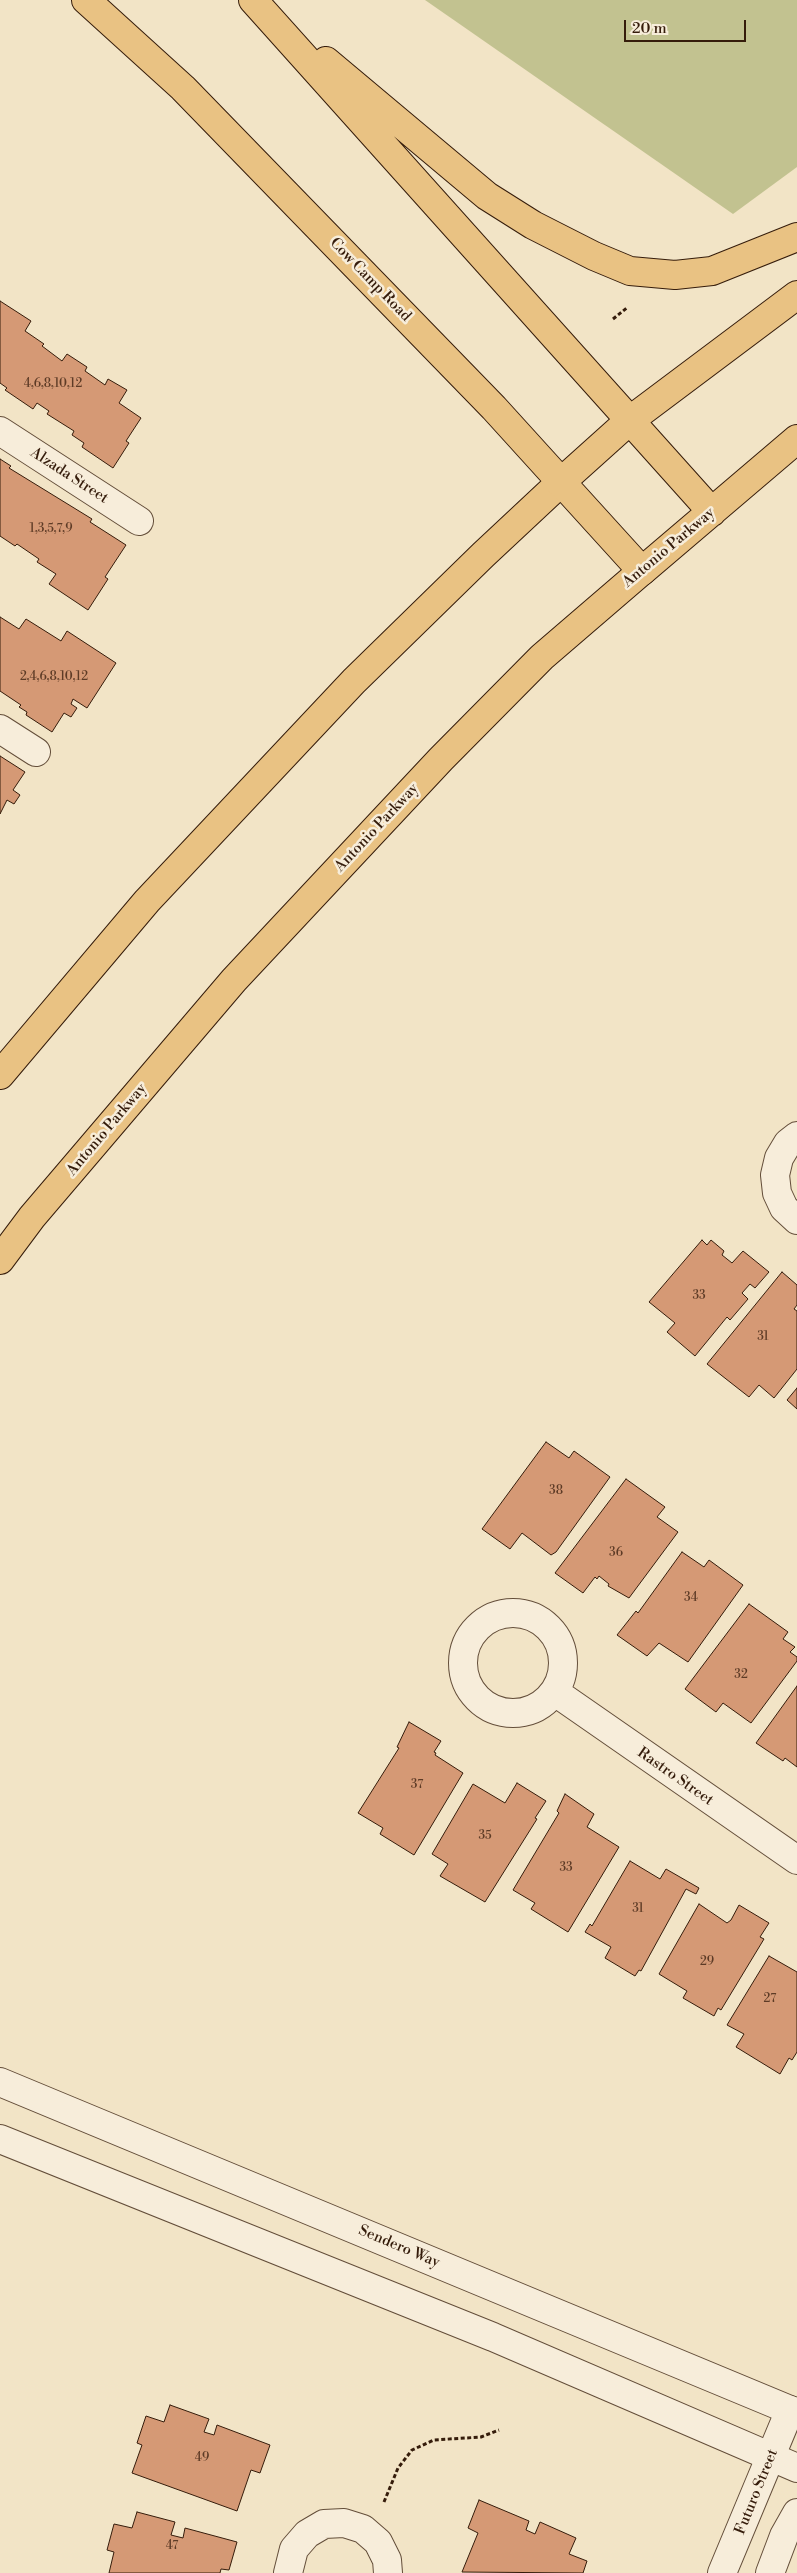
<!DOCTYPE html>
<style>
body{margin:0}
#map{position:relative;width:797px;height:2573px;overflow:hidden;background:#f2e4c6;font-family:"Libre Bodoni",serif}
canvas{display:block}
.scale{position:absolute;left:624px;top:20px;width:122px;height:22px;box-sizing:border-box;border:2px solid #351c0b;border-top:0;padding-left:6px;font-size:15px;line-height:18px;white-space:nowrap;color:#351c0b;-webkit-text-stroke:4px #f7edda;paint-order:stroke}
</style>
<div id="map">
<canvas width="797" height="2573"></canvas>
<div class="scale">20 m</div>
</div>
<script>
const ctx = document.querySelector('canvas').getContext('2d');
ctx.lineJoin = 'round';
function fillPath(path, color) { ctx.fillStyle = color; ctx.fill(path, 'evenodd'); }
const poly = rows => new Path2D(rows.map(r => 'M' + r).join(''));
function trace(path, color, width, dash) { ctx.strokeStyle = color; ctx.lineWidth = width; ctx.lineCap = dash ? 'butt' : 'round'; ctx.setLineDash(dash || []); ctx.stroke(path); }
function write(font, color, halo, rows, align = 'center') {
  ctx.font = font + ' "Libre Bodoni",serif'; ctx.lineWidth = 5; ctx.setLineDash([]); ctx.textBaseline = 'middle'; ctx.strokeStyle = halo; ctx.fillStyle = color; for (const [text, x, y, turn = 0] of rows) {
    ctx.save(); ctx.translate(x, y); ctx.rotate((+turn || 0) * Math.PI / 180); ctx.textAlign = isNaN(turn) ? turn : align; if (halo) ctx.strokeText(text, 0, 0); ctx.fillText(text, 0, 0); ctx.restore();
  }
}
const green = poly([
 [425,0,797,0,797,167,733,214]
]);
const building = poly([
 [0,301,31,321,25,331,44,344,42,346,62,361,67,354,87,367,85,371,105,385,108,379,127,390,119,403,141,418,126,441,129,443,113,468,82,447,84,443,72,435,74,431,47,414,49,411,37,403,33,409,5,390,7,388,0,383,0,301],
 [0,459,11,466,9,468,92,519,90,522,126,545,105,577,108,579,88,610,49,584,56,574,37,562,39,559,17,544,15,546,0,536,0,459],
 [0,617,19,629,26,619,61,641,67,631,116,663,87,708,73,699,71,704,77,708,71,717,64,713,52,732,26,715,27,712,19,707,21,705,0,691,0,617],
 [0,756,25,772,13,790,20,795,14,804,7,800,0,814,0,756],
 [702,1240,707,1245,711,1240,724,1251,722,1255,732,1263,743,1251,769,1272,755,1288,750,1284,742,1293,748,1299,730,1320,727,1317,695,1356,667,1332,675,1323,649,1302,702,1240],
 [782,1272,797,1285,797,1305,794,1309,797,1311,797,1369,774,1398,759,1385,749,1397,707,1364,782,1272],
 [797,1388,797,1409,787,1400,797,1388],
 [546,1442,569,1458,574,1451,610,1477,556,1552,551,1555,522,1533,510,1549,482,1529,546,1442],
 [626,1479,665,1507,657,1517,678,1532,629,1598,608,1586,609,1584,599,1576,597,1579,595,1577,583,1593,555,1573,626,1479],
 [682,1552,704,1567,709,1560,743,1585,688,1662,659,1643,647,1656,617,1635,636,1611,638,1613,682,1552],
 [749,1604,788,1632,783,1639,795,1647,790,1652,797,1657,797,1661,751,1723,723,1703,716,1712,685,1689,749,1604],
 [797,1686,797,1767,785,1758,783,1761,756,1743,797,1686],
 [409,1722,441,1741,434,1752,436,1753,435,1755,463,1773,414,1855,380,1834,383,1828,358,1813,399,1748,397,1747,409,1722],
 [517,1783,546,1801,535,1818,537,1819,485,1902,440,1876,448,1864,432,1854,473,1784,505,1803,517,1783],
 [565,1794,594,1814,587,1827,619,1847,568,1932,531,1909,535,1903,513,1890,559,1813,557,1811,565,1794],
 [630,1861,660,1879,666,1869,699,1888,696,1894,686,1889,641,1971,639,1970,635,1976,605,1958,611,1947,585,1932,590,1924,592,1926,630,1861],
 [699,1904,727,1923,731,1920,739,1905,769,1923,760,1937,764,1939,721,2010,718,2008,714,2016,683,1998,687,1991,659,1974,699,1904],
 [769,1956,797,1972,797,2052,792,2060,789,2058,780,2074,736,2047,744,2034,727,2025,769,1956],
 [170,2405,209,2419,204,2432,214,2435,217,2425,270,2445,260,2473,251,2470,237,2511,132,2473,142,2445,137,2443,146,2416,164,2422,170,2405],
 [479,2500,529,2521,526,2530,535,2534,540,2522,576,2538,569,2554,587,2561,583,2573,462,2572,478,2533,468,2528,479,2500],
 [137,2512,175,2522,171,2535,183,2538,185,2528,237,2542,229,2570,221,2569,220,2573,109,2573,114,2552,107,2550,114,2524,132,2528,137,2512]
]);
const path = poly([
 [613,319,628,307],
 [384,2502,398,2468,412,2450,434,2440,481,2437,499,2430]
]);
const minor = poly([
 [0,431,139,521],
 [0,729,36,752],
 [797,1136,788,1143,779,1158,775,1175,777,1193,784,1208,797,1220],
 '463 1663a50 50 0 1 1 100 0a50 50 0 1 1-100 0Z',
 [555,1692,797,1860],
 [288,2573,294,2549,307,2534,324,2524,344,2523,363,2529,378,2542,387,2560,388,2573],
 [722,2573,790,2410],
 [770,2573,784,2536,797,2513]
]);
const tertiary = poly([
 [0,2082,797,2413],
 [0,2139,493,2337,797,2468]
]);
const primary = poly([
 [0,1075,147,901,354,681,483,555,560,483],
 [0,1260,32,1217,234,980,441,759,542,657,642,571]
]);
const trunk = poly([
 [86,0,183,88,494,408,642,571,797,439],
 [253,0,712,512],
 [326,61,487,196,533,225,594,256,630,271,675,275,712,271,797,237],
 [560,483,629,421,797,295]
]);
const numberNames = [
 ["4,6,8,10,12",53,384],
 ["1,3,5,7,9",51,529],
 ["2,4,6,8,10,12",54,677],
 ["33",699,1296],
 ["31",763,1337],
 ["38",556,1491],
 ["36",616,1553],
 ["34",691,1598],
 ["32",741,1675],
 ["37",417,1785],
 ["35",485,1836],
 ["33",566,1868],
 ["31",638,1909],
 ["29",707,1962],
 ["27",770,1999],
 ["49",202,2458],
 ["47",172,2546]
];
const streetNames = [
 ["Cow Camp Road",370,280,46],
 ["Alzada Street",69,476,33],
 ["Antonio Parkway",669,548,-40],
 ["Antonio Parkway",377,828,-47],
 ["Antonio Parkway",107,1130,-50],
 ["Rastro Street",675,1777,35],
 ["Sendero Way",399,2247,23],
 ["Futuro Street",757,2492,-68]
];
fillPath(green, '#c2c290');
fillPath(building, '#d59975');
trace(building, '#351c0b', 1);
trace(minor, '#644e3a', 30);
trace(tertiary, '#644e3a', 30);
trace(primary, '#351c0b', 30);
trace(trunk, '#351c0b', 30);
trace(path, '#351c0b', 3, [4, 2.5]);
trace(minor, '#f7edda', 28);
trace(tertiary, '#f7edda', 28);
trace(primary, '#e9c283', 28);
trace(trunk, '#e9c283', 28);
write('12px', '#5d3b26', null, numberNames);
write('15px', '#351c0b', '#f7edda', streetNames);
</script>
